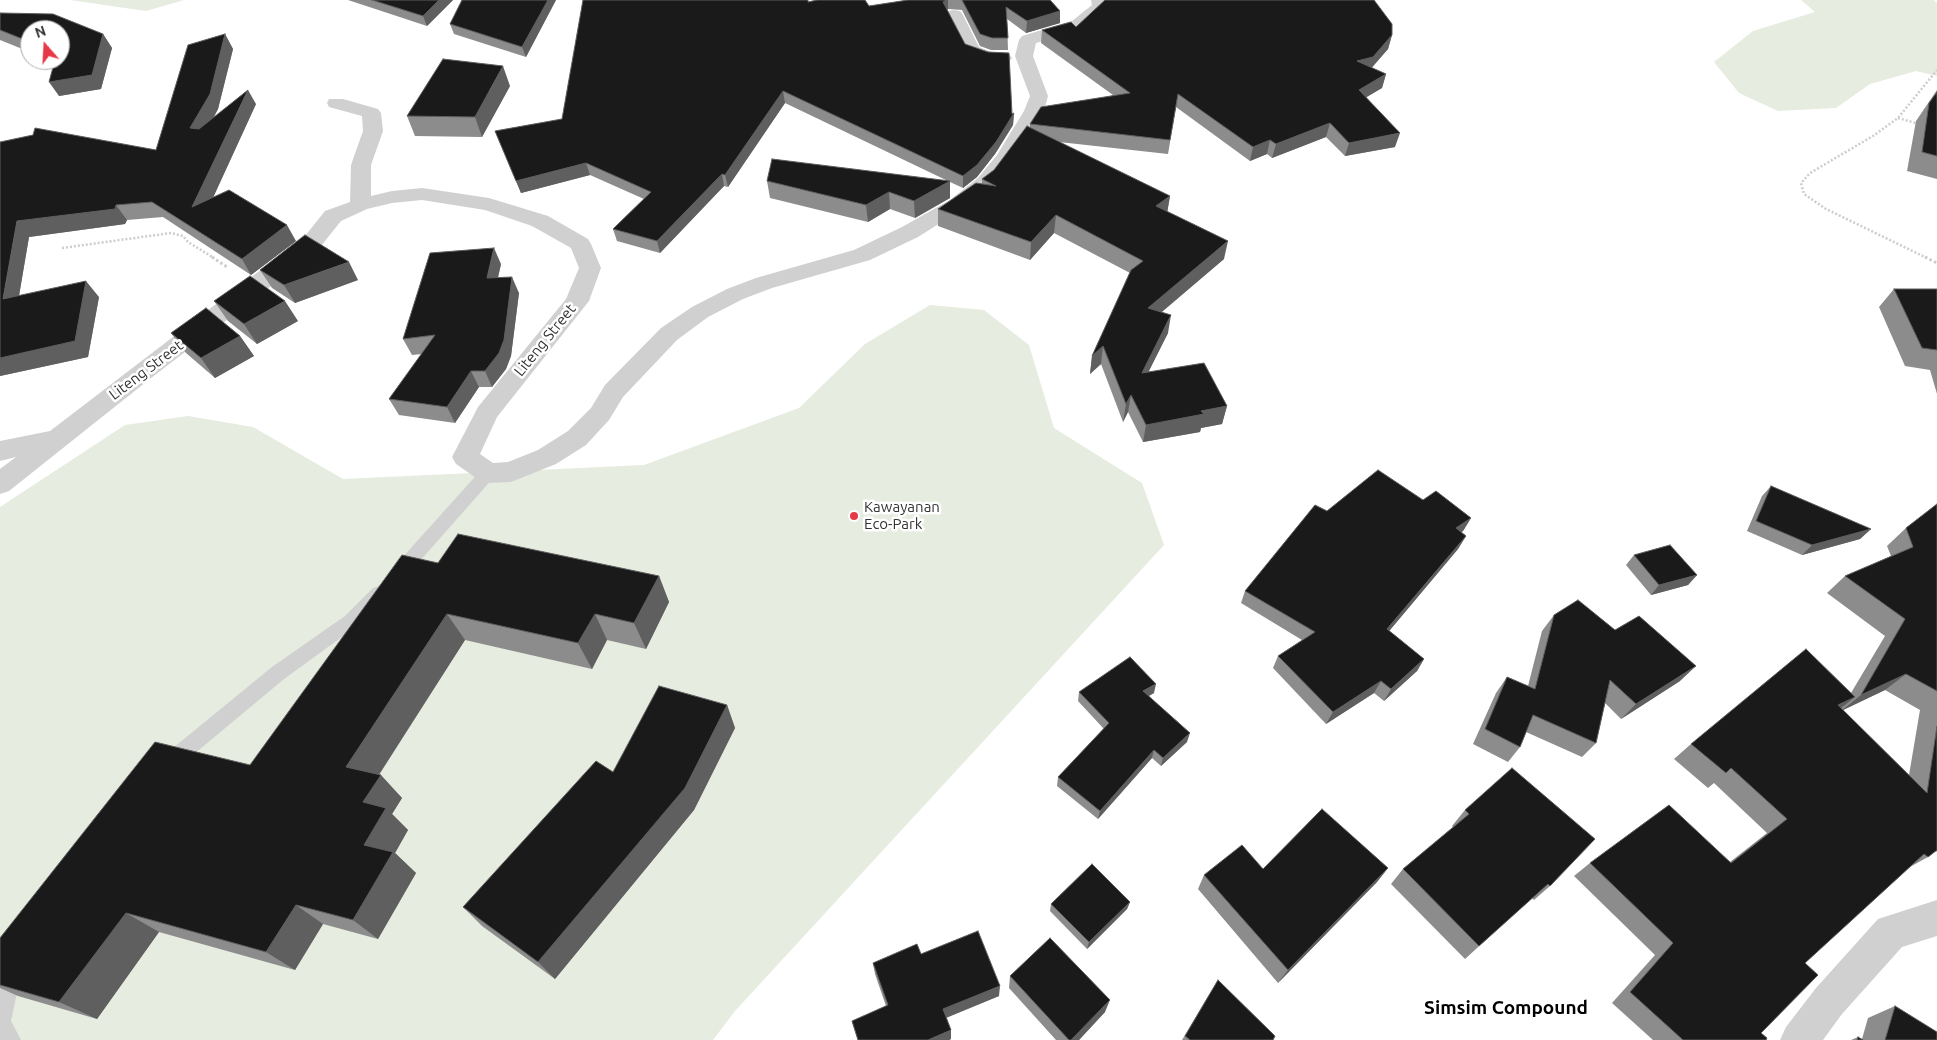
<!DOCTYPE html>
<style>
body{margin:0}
#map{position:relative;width:1937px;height:1040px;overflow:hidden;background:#fff;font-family:Ubuntu,sans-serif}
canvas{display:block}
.north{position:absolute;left:20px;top:20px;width:50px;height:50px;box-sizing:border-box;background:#fff;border:1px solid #adadad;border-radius:50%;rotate:341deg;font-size:14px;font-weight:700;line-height:20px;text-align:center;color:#333}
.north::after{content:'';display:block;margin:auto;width:18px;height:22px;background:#e63946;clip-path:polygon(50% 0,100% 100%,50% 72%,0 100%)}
</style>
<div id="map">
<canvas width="1937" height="1040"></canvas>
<div class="north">N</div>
</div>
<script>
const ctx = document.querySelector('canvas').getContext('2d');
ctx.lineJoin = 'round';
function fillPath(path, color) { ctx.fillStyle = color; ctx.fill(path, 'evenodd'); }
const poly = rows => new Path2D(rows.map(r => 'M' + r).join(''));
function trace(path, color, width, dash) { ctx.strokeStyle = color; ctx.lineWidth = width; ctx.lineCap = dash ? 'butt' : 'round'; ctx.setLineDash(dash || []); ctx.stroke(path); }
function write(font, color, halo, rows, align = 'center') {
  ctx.font = font + ' Ubuntu,sans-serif'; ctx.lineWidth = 5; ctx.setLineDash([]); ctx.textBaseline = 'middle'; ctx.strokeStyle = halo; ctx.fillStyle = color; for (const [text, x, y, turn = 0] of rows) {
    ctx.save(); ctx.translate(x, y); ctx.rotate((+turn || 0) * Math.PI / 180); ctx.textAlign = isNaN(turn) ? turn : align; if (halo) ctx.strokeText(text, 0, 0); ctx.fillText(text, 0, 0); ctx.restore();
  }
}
const green = poly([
 [70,0,184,0,146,11],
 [1801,0,1934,0,1937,3,1937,76,1916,71,1870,84,1836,108,1778,111,1739,93,1714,62,1753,31,1815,12],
 [930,305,984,310,1029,345,1054,428,1142,483,1164,545,735,1011,713,1040,0,1040,0,507,125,425,188,416,253,427,343,479,644,465,799,408,865,344]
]);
const pathFar1 = poly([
 [1898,118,1919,124],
 [62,248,171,233,183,236,188,242,214,258],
 [1927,258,1826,209,1804,194,1801,183,1810,173,1873,136,1898,118,1937,70]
]);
const path = poly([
 [212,257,227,267],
 [1925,257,1937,263]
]);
const lane = poly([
 [488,467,494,469,496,473,494,477,404,579,398,581,392,579,390,574,392,569,482,469,488,467],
 [379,586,385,588,388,593,385,598,357,626,284,679,176,769,169,772,162,769,159,763,162,757,272,667,345,616,373,588,379,586],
 [11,958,19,961,22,969,11,1021,21,1040,0,1040,0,970,3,961,11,958]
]);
const street = poly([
 [1091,0,1107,0,1109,6,1084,29,1036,43,1033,56,1048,96,1044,111,1015,158,992,186,964,208,918,237,870,260,772,288,743,299,708,317,677,340,623,397,609,420,586,445,556,464,511,482,488,483,479,480,456,464,452,457,478,407,566,299,579,268,571,248,532,226,485,210,422,200,392,203,367,209,341,221,321,246,266,290,151,378,9,491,0,494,0,469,16,457,0,461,0,441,50,431,305,236,325,211,350,202,351,165,363,131,362,116,329,107,327,103,329,99,343,99,378,109,381,113,383,131,371,165,371,196,392,191,422,188,489,198,548,216,588,239,591,244,601,268,589,301,497,417,480,454,493,463,508,462,538,450,568,431,591,408,605,385,661,328,692,307,727,289,756,278,854,250,902,227,950,200,978,178,997,155,1024,111,1030,96,1015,56,1019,40,1022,36,1072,21,1092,5,1091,0],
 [954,10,960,11,963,15,979,47,991,52,1009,54,1012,58,1009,62,988,62,966,54,945,15,948,11,954,10],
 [1937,900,1937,936,1902,947,1842,1014,1823,1040,1780,1040,1786,1027,1816,988,1878,919,1937,900]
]);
const wall = poly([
 [348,0,453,0,427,26],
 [556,0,526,57,454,34,450,24],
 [908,0,1050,0,1060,11,1060,23,1026,33,1007,19,1008,50,991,50,980,46,962,10,948,9,947,10,965,44,1012,114,1014,113,1013,125,995,154,977,177,963,188,950,182,950,198,915,218,890,209,868,222,770,198,767,181,948,181,785,103,728,187,724,186,660,253,617,241,613,229,644,199,590,175,521,193,495,131,562,119,808,2,869,6],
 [0,13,103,34,112,48,101,89,59,96,55,62,50,60,60,60,60,30,30,30,30,52,0,40],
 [1076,27,1392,35,1388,49,1371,68,1386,74,1382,88,1366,97,1395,147,1345,156,1326,137,1272,158,1267,154,1250,161,1176,107,1168,154,1059,142,1170,196,1167,212,1224,259,1162,312,1168,333,1148,372,1227,406,1222,424,1201,428,1200,432,1143,442,1128,412,1123,422,1101,364,1090,374,1092,356,1130,273,1054,233,1030,260,938,226,938,209,982,184,982,179,994,170,1030,127,1030,124,1113,95,1041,43,1042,30],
 [225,34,233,49,218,109,214,117,256,104,213,197,296,241,251,275,163,217,127,220,125,224,29,237,19,295,99,297,88,357,0,376,33,135,156,150],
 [510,86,482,137,415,136,407,116],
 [1937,90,1937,179,1907,171,1916,121],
 [501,264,498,278,519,293,511,356,506,369,492,387,479,387,455,423,399,415,389,399,422,354,412,355,403,339],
 [260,270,358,280,295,303,272,288],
 [1894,289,1937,289,1937,394,1930,370,1905,366,1879,307],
 [214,301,298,321,257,344,228,321],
 [171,333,240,336,254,356,215,378,186,353],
 [1771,486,1871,529,1860,539,1802,555,1747,531,1762,496],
 [1423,500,1471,518,1463,531,1461,532,1466,536,1458,549,1389,631,1424,659,1417,671,1384,701,1374,693,1326,724,1273,668,1278,656,1302,640,1241,603,1245,591,1327,511],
 [1937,504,1937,852,1936,851,1928,857,1908,868,1805,963,1761,1033,1766,1040,1653,1040,1612,1003,1655,955,1574,876,1590,863,1730,862,1767,833,1714,783,1708,788,1674,759,1691,744,1851,693,1885,636,1827,593,1845,576,1891,556,1887,546,1906,528],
 [1885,690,1920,710,1909,775,1843,710],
 [1634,555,1697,575,1688,585,1651,595,1626,565],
 [438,563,659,576,669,602,646,649,607,640,592,669,465,640,379,775,402,798,392,814,408,830,395,853,416,873,378,939,323,924,295,970,159,932,97,1019,18,996,0,988,0,938,250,765],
 [1554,615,1615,630,1680,681,1621,719,1605,703,1596,743,1582,757,1526,732,1520,747,1508,762,1473,744,1496,693,1507,677,1528,686,1542,631],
 [1079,692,1154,693,1149,696,1187,742,1161,766,1152,758,1098,819,1057,786,1058,777,1104,729,1078,701],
 [727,705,735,728,694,810,555,979,482,926,463,907,613,772],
 [1465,810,1550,886,1534,900,1532,898,1465,959,1391,884,1403,869,1453,827,1452,826],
 [1388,868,1377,882,1278,983,1198,889,1204,875,1263,869],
 [1130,902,1127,909,1087,949,1050,911,1051,904],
 [921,954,999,996,946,1018,951,1030,951,1039,949,1040,858,1040,852,1021,886,1006,875,974,873,963],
 [1010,976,1105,1012,1079,1040,1056,1040,1009,988],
 [1218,980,1273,1040,1182,1040],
 [1895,1006,1937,1040,1851,1040,1858,1037,1862,1039,1868,1018]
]);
const shadedWall = poly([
 [439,0,453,0,427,26,423,16],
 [548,0,556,0,526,57,522,47],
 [946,0,948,0,948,9,944,14,943,2],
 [1060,11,1060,23,1026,33,1027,21],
 [103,34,112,48,101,89,59,96,49,82],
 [225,34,233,49,218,109,199,143,190,128],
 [1392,35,1388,49,1369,71,1357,61],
 [503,66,510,86,482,137,475,117],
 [1386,74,1382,88,1355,104,1359,90],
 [248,90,256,104,202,222,192,207],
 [783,91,785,103,728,187,725,175],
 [1014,113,1013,125,995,154,977,177,963,188,963,176],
 [1330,123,1326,137,1272,158,1276,144],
 [1400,133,1395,147,1345,156,1349,143],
 [1270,140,1267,154,1250,161,1253,147],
 [586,163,590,175,521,193,516,181],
 [722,174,724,186,660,253,657,241],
 [950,181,950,198,915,218,914,201],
 [889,192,890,209,868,222,866,205],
 [1170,196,1167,214,1156,206],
 [116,205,127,220,125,224,29,237,16,314,3,299,17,221],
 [1056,215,1054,233,1030,260,1031,242],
 [287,225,296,241,251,275,242,259],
 [1228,241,1224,259,1145,326,1148,308],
 [494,248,501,264,494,294,487,278],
 [349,262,358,280,295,303,284,285],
 [512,277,519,293,511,356,506,369,492,387,485,371],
 [86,281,99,297,88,357,0,376,0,358],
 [285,301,298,321,257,344,244,324],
 [1171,315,1168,333,1139,391,1142,373],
 [240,336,254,356,215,378,201,358],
 [1103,346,1101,364,1090,374,1092,356],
 [471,371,479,387,455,423,447,407],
 [1131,395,1128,412,1123,422,1126,404],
 [1227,406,1222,424,1201,428,1200,432,1143,442,1146,425,1201,411],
 [1471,518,1463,531,1449,542,1456,528],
 [1871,529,1860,539,1802,555,1812,545],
 [1466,536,1458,549,1380,642,1387,629],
 [1697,575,1688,585,1651,595,1659,585],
 [659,576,669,602,646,649,634,623],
 [447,614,465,640,369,790,346,767],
 [595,614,607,640,592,669,578,643],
 [1424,659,1417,671,1384,701,1391,689],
 [1696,666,1680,681,1621,719,1636,704],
 [1906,674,1885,690,1841,711,1861,695],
 [1381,681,1374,693,1326,724,1333,712],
 [1156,684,1154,693,1141,700,1143,691],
 [1855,697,1835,713,1838,705],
 [727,705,735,728,694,810,555,979,538,962],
 [1190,733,1187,742,1161,766,1163,758],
 [1154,750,1152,758,1098,819,1100,811],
 [381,775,402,798,392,814,408,830,395,853,416,873,378,939,353,920,364,845,363,802],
 [1388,868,1377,882,1278,983,1288,970],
 [1130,902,1127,909,1087,949,1089,942],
 [296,905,323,924,295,970,266,952],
 [126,913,159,932,97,1019,59,1002],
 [1000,986,999,996,943,1019,943,1009],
 [1110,1000,1105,1012,1079,1040,1071,1040],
 [951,1030,951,1039,949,1040,928,1040]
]);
const building = poly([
 [372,0,439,0,423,16,372,0],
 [462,0,548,0,522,47,450,24,462,0],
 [583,0,808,0,808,2,817,0,865,0,869,6,908,0,946,0,943,2,965,44,988,52,1009,53,1012,114,1014,113,996,142,977,165,963,176,783,91,725,175,722,174,657,241,613,229,651,192,586,163,516,181,495,131,562,119,583,0],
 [962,0,1050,0,1060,11,1027,21,1006,7,1008,38,992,38,980,34,962,0],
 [1105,0,1374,0,1392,24,1392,35,1373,57,1357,61,1386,74,1359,90,1400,133,1349,143,1330,123,1276,144,1270,140,1253,147,1178,94,1170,140,1030,124,1041,107,1130,93,1042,30,1071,22,1076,27,1105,0],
 [0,13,53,14,103,34,92,75,49,82,55,60,60,60,60,30,30,30,30,42,0,30,0,13],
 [225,34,210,94,190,128,199,129,248,90,192,207,229,190,287,225,242,259,152,202,116,205,115,209,17,221,3,299,86,281,75,341,0,358,0,142,33,135,35,128,156,150,188,45,225,34],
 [443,59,503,66,475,117,407,116,443,59],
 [1937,92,1937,156,1922,152,1929,103,1937,92],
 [1027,126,1170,196,1156,206,1228,241,1148,308,1171,315,1142,373,1204,363,1227,406,1201,411,1204,414,1146,425,1131,395,1126,404,1103,346,1092,356,1131,270,1143,261,1056,215,1031,242,938,209,976,183,996,186,982,179,994,170,1027,126],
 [772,159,950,181,914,201,889,192,866,205,767,181,772,159],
 [305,235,349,262,284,285,260,270,305,235],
 [494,248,487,278,512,277,504,340,499,353,485,371,471,371,447,407,389,399,435,335,403,339,430,253,494,248],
 [250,276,285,301,244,324,214,301,250,276],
 [1894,289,1937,289,1937,350,1922,348,1894,289],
 [206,308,240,336,201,358,171,333,206,308],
 [1378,470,1423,500,1436,491,1471,518,1456,528,1466,536,1387,629,1424,659,1391,689,1381,681,1333,712,1278,656,1315,632,1245,591,1315,505,1327,511,1378,470],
 [1771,486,1871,529,1812,545,1756,521,1771,486],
 [1937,504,1937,691,1906,674,1861,695,1905,619,1845,576,1913,547,1906,528,1937,504],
 [458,534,659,576,634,623,595,614,578,643,447,614,346,767,381,775,363,802,386,808,364,845,393,852,353,920,296,905,266,952,126,913,59,1002,0,985,0,938,155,742,250,765,402,555,438,563,458,534],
 [1670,545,1697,575,1659,585,1634,555,1670,545],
 [1578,600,1615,630,1639,616,1696,666,1636,704,1610,680,1596,743,1533,715,1520,747,1485,729,1507,677,1535,689,1554,615,1578,600],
 [1806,649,1855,697,1838,705,1927,793,1937,726,1937,850,1928,857,1924,854,1805,963,1818,975,1761,1033,1767,1038,1766,1040,1683,1040,1630,992,1673,943,1590,863,1669,805,1731,863,1787,819,1731,768,1726,773,1691,744,1806,649],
 [1130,657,1156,684,1143,691,1190,733,1163,758,1154,750,1100,811,1058,777,1109,723,1079,692,1130,657],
 [659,686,727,705,685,788,538,962,463,907,596,761,613,772,659,686],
 [1512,768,1595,839,1550,886,1548,884,1479,946,1403,869,1469,814,1465,810,1512,768],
 [1322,809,1388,868,1288,970,1204,875,1242,845,1263,869,1322,809],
 [1092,864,1130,902,1089,942,1051,904,1092,864],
 [978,931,1000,986,943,1009,951,1030,928,1040,858,1040,852,1021,888,1005,873,963,917,944,921,954,978,931],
 [1050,938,1110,1000,1071,1040,1069,1040,1010,976,1050,938],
 [1218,980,1275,1036,1273,1040,1190,1040,1185,1036,1218,980],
 [1895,1006,1937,1032,1937,1040,1885,1040,1895,1006],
 [1858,1037,1863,1040,1857,1040,1858,1037]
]);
const markers = [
 [854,516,5,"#e63946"]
];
const streetNames = [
 ["Liteng Street",545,340,-51],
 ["Liteng Street",146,370,-37]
];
const poiNames = [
 ["Kawayanan",864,507],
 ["Eco-Park",864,524]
];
const nearNeighbourhoodnames = [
 ["Simsim Compound",1506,1008]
];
fillPath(green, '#e6ecdf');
trace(pathFar1, '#cdcdcd', 2.5, [2, 2]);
trace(path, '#cdcdcd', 3, [2.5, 2.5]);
fillPath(lane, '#d0d0d0');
fillPath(street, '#d0d0d0');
fillPath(wall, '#8c8c8c');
fillPath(shadedWall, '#5f5f5f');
fillPath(building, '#1a1a1a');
trace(building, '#5f5f5f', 1);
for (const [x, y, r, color] of markers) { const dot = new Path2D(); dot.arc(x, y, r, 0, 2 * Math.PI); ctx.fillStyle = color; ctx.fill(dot); trace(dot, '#fff', 2); }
write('15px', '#333', '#fff', streetNames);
write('15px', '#333', '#fff', poiNames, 'left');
write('bold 19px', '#000', '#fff', nearNeighbourhoodnames);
</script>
